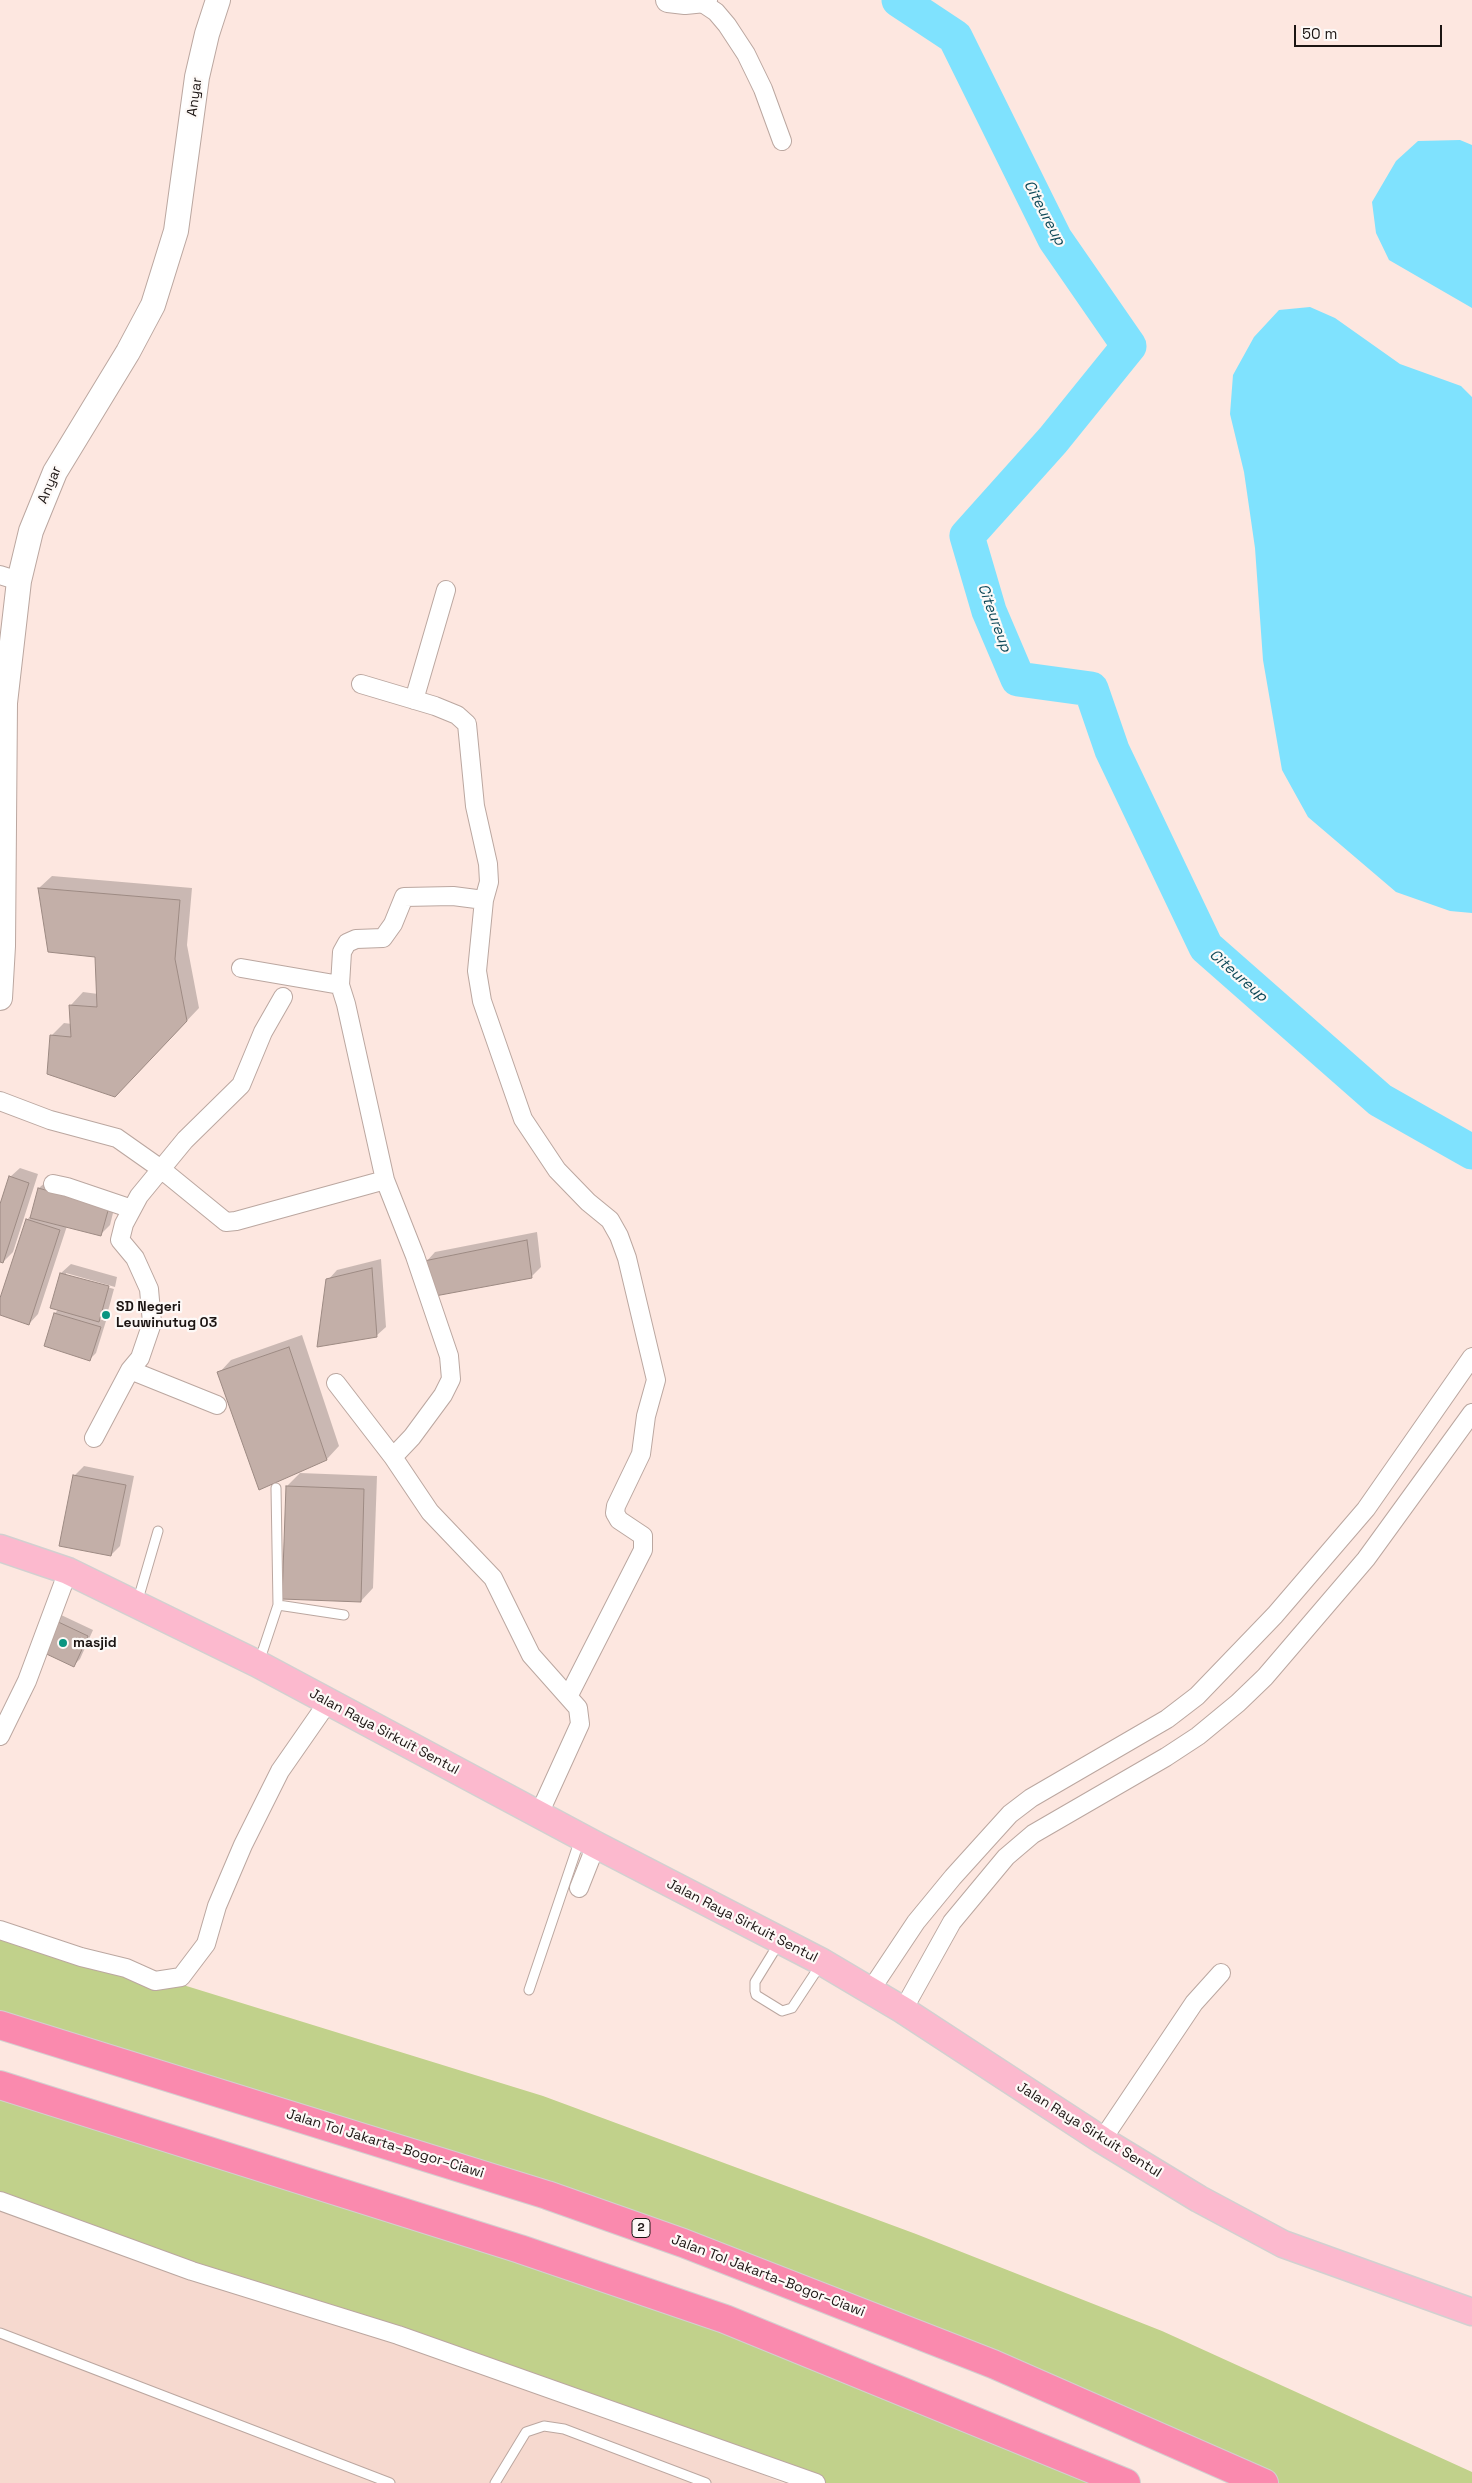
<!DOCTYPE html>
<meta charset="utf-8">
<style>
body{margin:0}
#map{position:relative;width:1472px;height:2483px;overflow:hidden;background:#fde7e0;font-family:"Space Grotesk",sans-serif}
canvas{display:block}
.scale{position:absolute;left:1294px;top:25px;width:148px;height:22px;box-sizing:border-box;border:2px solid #1c1513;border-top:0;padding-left:6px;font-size:15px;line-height:18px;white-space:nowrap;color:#1c1513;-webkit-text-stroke:4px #fdf9f7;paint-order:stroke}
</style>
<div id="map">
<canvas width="1472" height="2483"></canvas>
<div class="scale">50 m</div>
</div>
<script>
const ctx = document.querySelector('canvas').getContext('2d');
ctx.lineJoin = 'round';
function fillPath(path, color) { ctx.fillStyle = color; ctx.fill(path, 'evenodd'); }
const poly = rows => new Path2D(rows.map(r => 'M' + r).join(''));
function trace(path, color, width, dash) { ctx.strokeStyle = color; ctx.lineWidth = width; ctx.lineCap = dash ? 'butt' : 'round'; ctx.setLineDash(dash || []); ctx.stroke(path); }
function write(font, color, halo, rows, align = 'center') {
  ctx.font = font + ' "Space Grotesk",sans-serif'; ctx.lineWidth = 4.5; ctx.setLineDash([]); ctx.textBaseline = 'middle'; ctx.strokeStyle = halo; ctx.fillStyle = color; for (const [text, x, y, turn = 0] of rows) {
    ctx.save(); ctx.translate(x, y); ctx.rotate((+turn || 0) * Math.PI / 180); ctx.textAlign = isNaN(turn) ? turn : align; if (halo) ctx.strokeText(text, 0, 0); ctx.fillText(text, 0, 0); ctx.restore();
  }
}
const built = poly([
 [0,2201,667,2435,783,2483,0,2483]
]);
const green = poly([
 [0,1933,167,1980,543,2096,916,2234,1162,2331,1472,2472,1472,2483,1264,2483,738,2263,0,2025],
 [0,2085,439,2223,1123,2483,814,2483,0,2201]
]);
const water = poly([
 [1460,140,1472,145,1472,308,1389,260,1376,233,1372,202,1396,161,1418,141],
 [1310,307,1335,318,1400,364,1461,386,1472,397,1472,913,1450,911,1396,892,1308,817,1282,770,1263,660,1255,548,1244,472,1230,414,1233,375,1254,337,1279,310]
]);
const shadow = poly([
 [52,876,192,888,187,945,199,1008,128,1083,51,1036,64,1023,72,1024,71,1005,83,992,98,994,96,956,39,888],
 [20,1168,38,1174,13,1252,3,1262,0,1261,0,1208,10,1177],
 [49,1179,117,1197,110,1225,100,1235,67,1226,38,1314,29,1324,0,1314,0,1302,27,1220,33,1213,39,1188],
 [537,1232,541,1267,531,1277,426,1262,435,1252],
 [381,1259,386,1327,376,1336,328,1280,337,1270],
 [71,1264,117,1277,115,1287,66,1273,66,1275,114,1289,108,1311,99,1319,106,1321,96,1353,90,1359,45,1345,55,1313,59,1309,52,1307,61,1273],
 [302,1335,339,1446,327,1459,260,1488,219,1373,231,1360],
 [84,1466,134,1476,120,1546,111,1555,61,1545,75,1475],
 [300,1473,377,1476,373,1588,361,1601,287,1486],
 [59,1614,93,1630,80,1659,74,1665,40,1650]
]);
const river = poly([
 [899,0,955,37,1055,239,1129,346,1053,440,967,536,989,611,1018,679,1091,689,1112,750,1206,947,1380,1100,1472,1152]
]);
const building = poly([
 [38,888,180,900,175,959,187,1021,115,1097,47,1074,50,1035,71,1037,69,1005,97,1007,95,957,48,952,38,888],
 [9,1176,29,1183,3,1263,0,1262,0,1204,9,1176],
 [38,1188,109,1207,101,1236,30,1218,38,1188],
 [26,1219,60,1230,29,1325,0,1315,0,1298,26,1219],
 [527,1240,532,1278,435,1296,424,1261,527,1240],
 [372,1268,377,1337,317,1347,326,1279,372,1268],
 [60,1273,109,1286,99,1322,50,1308,60,1273],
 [54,1313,101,1327,90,1361,44,1346,54,1313],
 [289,1347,327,1460,259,1490,217,1372,289,1347],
 [73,1475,126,1485,111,1556,59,1546,73,1475],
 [286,1486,364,1489,361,1602,282,1599,286,1486],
 [52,1619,88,1636,74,1667,38,1650,52,1619]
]);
const lane = poly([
 [137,1603,158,1531],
 [278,1605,344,1615],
 [259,1662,278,1605,276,1488],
 [779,1943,755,1982,755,1991,756,1995,782,2011,792,2008,821,1964],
 [529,1990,580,1839],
 [0,2333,390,2483],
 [495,2483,526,2432,544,2426,564,2429,706,2483]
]);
const street = poly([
 [701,2,716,12,727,25,746,54,763,89,782,141],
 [0,575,19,581],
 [361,684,435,706,457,715,467,724,475,806,488,864,489,882,484,900,477,971,482,1001,523,1119,557,1170,588,1202,610,1220,619,1236,627,1258,656,1380,646,1416,641,1454,616,1506,615,1513,619,1520,643,1536,643,1550,569,1695],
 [414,700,446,590],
 [241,968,340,985,346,1004,385,1180,415,1256,449,1356,451,1379,443,1395,412,1437,393,1457,430,1512,493,1578,531,1655,578,1708,580,1724,539,1814],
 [340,985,342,952,347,943,356,939,383,938,393,924,404,897,453,896,484,900],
 [0,1101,50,1120,117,1138,161,1169,226,1222,236,1221,385,1180],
 [53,1184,67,1187,132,1209],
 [130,1370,217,1405],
 [336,1383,393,1457],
 [94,1438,130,1370,140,1358,152,1323,149,1289,135,1258,120,1240,124,1224,139,1196,185,1140,241,1085,263,1032,283,997],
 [0,1736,27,1681,68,1571],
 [579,1888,596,1845],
 [0,1930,81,1957,126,1968,155,1981,181,1977,206,1944,217,1906,243,1845,280,1771,328,1702],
 [870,1991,916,1922,953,1877,1010,1814,1031,1798,1167,1719,1197,1696,1275,1615,1366,1509,1472,1357],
 [903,2010,952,1922,1006,1857,1033,1834,1166,1757,1198,1736,1238,1703,1265,1677,1366,1559,1472,1413],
 [1102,2140,1194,2003,1221,1973],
 [0,2201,192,2271,398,2335,816,2483]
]);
const secondary = poly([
 [668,0,685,2,705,0],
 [0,998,3,946,5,703,19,581,31,531,55,472,128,352,153,305,176,231,197,77,207,34,218,0]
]);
const primary = poly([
 [0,1548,68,1571,258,1664,596,1845,822,1962,903,2010,1102,2140,1199,2199,1283,2244,1472,2312]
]);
const highway = poly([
 [0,2025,547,2195,683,2243,993,2364,1264,2483],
 [0,2085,520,2249,725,2319,1126,2483]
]);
const markers = [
 [106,1315,5,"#0a9581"],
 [63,1643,5,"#0a9581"]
];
const shields = [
 [641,2228,18]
];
const shieldNames = [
 ["2",641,2228]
];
const streetNames = [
 ["Anyar",195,97,-82],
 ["Anyar",50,485,-67],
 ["Jalan Raya Sirkuit Sentul",384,1732,28],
 ["Jalan Raya Sirkuit Sentul",742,1921,27],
 ["Jalan Raya Sirkuit Sentul",1089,2130,32],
 ["Jalan Tol Jakarta–Bogor–Ciawi",385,2144,17],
 ["Jalan Tol Jakarta–Bogor–Ciawi",768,2276,21]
];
const poiNames = [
 ["SD Negeri",116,1307],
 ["Leuwinutug 03",116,1323],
 ["masjid",73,1643]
];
const waterNames = [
 ["Citeureup",1044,213,62],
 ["Citeureup",994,618,70],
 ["Citeureup",1238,976,41]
];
fillPath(built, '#f6d9cf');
fillPath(green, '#c1d18b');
fillPath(water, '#7fe2fe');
fillPath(shadow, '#0003');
trace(river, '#7fe2fe', 35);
fillPath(building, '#c3afa8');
trace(building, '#9d8a83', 1);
trace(lane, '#bba7a0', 11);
trace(street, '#bba7a0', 20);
trace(secondary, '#bba7a0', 26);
trace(primary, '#d2d0d0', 29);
trace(highway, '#d2d0d0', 30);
trace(lane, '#fff', 9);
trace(street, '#fff', 18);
trace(secondary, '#fff', 24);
trace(primary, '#fcb9ce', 26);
trace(highway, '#fa8aae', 28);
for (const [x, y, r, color] of markers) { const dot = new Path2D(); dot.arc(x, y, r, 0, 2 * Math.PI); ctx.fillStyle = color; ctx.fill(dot); trace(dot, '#fdf9f7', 2); }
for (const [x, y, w] of shields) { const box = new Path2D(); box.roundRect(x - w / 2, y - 9.5, w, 19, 4); ctx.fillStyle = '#fdf9f7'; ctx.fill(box); trace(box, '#1c1513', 1); }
write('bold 12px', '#1c1513', null, shieldNames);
write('14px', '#1c1513', '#fdf9f7', streetNames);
write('bold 14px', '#1c1513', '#fdf9f7', poiNames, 'left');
write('italic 15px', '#0f4a59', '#fdf9f7', waterNames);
</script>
